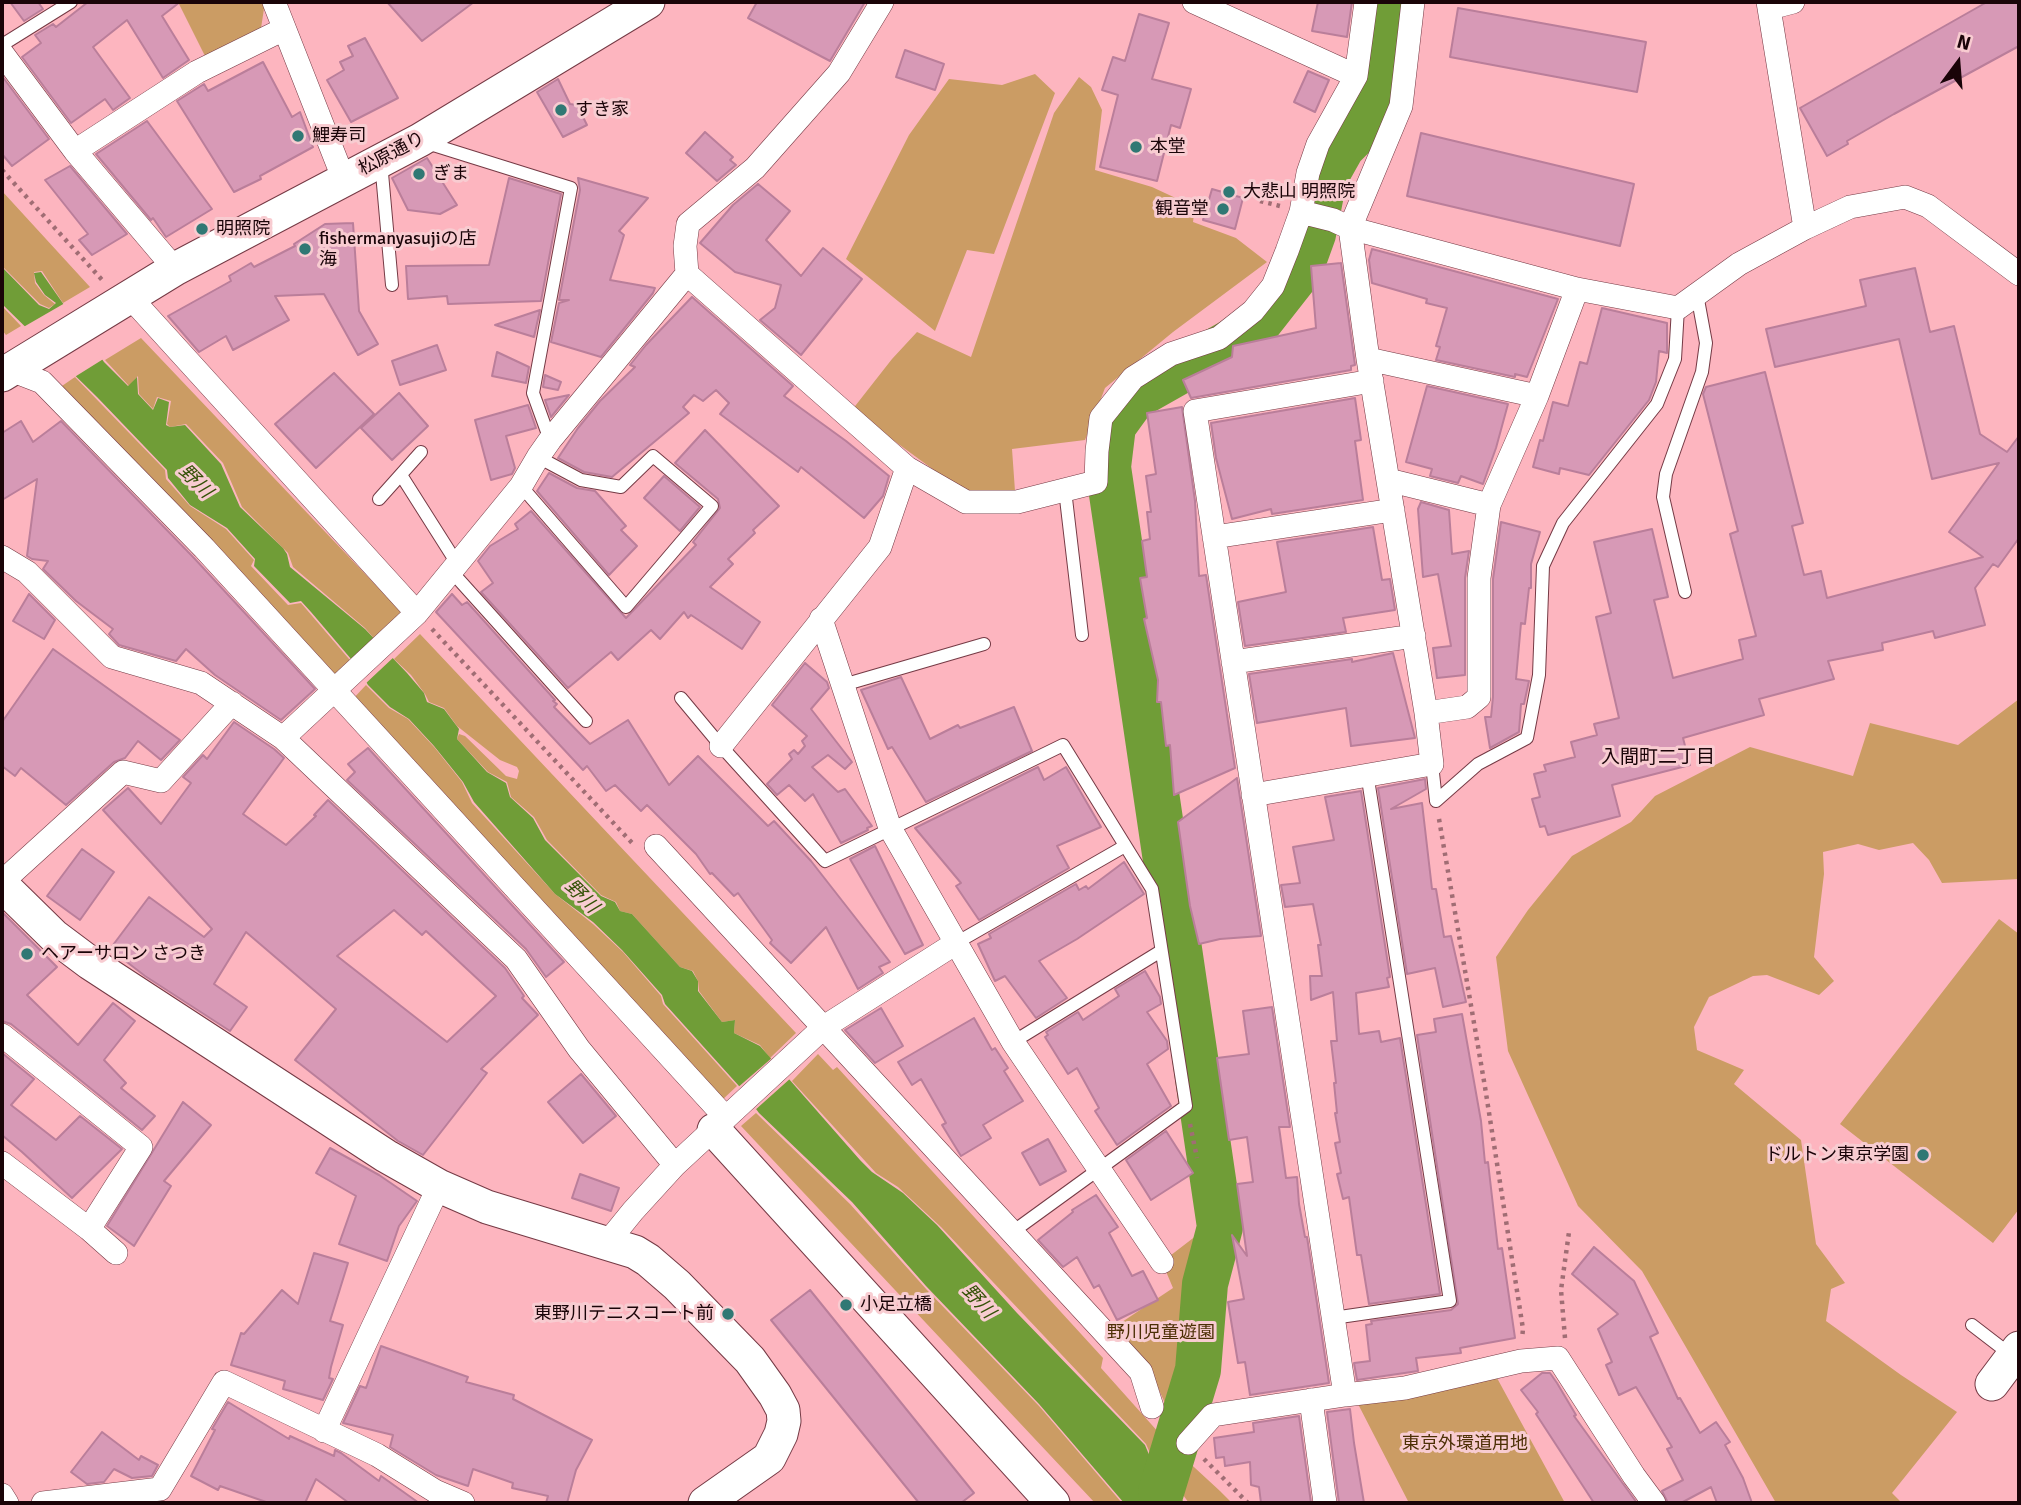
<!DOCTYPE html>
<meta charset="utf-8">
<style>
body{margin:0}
#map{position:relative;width:2021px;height:1505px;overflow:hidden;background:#fdb5bf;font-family:Signika,sans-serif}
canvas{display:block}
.frame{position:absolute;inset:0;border:4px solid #1a0408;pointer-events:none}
.north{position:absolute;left:1923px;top:28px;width:70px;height:70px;-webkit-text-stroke:5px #f8ccd1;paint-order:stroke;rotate:16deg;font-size:19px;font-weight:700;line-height:28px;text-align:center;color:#1a0408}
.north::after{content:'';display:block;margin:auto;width:24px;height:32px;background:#1a0408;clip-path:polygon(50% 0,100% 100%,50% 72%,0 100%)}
</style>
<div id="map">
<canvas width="2021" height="1505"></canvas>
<div class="frame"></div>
<div class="north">N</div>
</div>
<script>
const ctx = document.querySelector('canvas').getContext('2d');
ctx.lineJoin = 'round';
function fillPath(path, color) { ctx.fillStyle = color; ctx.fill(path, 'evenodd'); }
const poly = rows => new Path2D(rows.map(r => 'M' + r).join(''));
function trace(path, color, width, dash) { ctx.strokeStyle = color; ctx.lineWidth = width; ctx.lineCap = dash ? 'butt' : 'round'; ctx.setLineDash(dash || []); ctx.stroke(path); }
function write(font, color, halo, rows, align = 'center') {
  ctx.font = font + ' Signika,"Noto Sans JP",sans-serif'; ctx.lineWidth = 6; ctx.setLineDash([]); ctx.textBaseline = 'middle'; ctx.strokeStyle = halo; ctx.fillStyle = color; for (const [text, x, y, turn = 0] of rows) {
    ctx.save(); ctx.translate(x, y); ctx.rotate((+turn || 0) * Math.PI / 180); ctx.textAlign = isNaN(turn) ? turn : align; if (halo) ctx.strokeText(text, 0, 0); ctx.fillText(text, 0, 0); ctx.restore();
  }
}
const green = poly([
 [178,2,265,2,260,35,206,58],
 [1035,74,1055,93,994,254,967,250,935,331,846,259,909,135,949,79,1002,85],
 [1079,77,1091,87,1102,110,1095,170,1152,187,1195,207,1193,222,1236,238,1267,262,1173,332,1105,388,1085,440,1012,449,1015,491,968,495,852,410,892,359,917,332,971,357,1054,113],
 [2,191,90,287,63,303,42,271,34,272,35,283,44,295,55,304,49,308,40,304,2,266],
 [2,306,21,326,6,335,2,330],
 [141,338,406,617,379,644,365,628,293,567,288,553,242,507,223,463,186,424,170,427,167,424,171,401,157,397,153,409,139,394,138,376,129,386,105,360],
 [75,377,165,470,166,479,190,506,226,529,254,560,251,566,288,605,301,603,355,666,335,685,59,388],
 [420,634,796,1033,770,1058,760,1045,734,1033,735,1020,722,1022,699,991,698,981,693,971,680,967,632,914,620,911,616,902,601,895,547,840,534,817,511,797,507,782,488,772,457,739,459,734,465,736,506,776,517,779,519,771,517,767,500,760,457,726,444,708,429,702,425,694,411,675,394,659],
 [366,685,389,708,408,719,435,748,462,782,472,803,555,894,593,924,623,952,661,996,663,1004,737,1086,720,1102,351,701],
 [2019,699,2019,879,1942,883,1929,860,1913,843,1879,850,1858,844,1823,852,1824,874,1814,957,1834,981,1819,995,1767,975,1753,976,1709,997,1694,1027,1697,1050,1744,1070,1734,1084,1801,1140,1816,1244,1845,1283,1831,1289,1826,1321,1901,1375,1957,1412,1892,1493,1902,1503,1776,1503,1642,1271,1578,1206,1508,1051,1496,957,1528,910,1572,856,1631,822,1655,796,1750,747,1853,776,1870,723,1958,745],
 [1999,919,2019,934,2019,1209,1993,1243,1840,1124],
 [818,1054,833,1070,837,1067,1103,1358,1101,1368,1168,1443,1164,1454,1153,1460,1146,1444,941,1227,898,1187,876,1173,792,1081],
 [756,1113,850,1204,927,1290,1039,1406,1122,1503,1095,1503,741,1126],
 [1214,1222,1199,1282,1188,1362,1170,1414,1147,1364,1113,1328,1173,1288,1162,1262],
 [1497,1378,1565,1503,1409,1503,1358,1404],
 [1182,1456,1220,1491,1232,1503,1189,1503,1183,1495]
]);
const water = poly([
 [2,267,39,305,49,309,56,303,45,295,36,282,34,273,41,272,104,362,128,386,137,377,138,394,153,410,158,398,169,402,166,425,170,427,185,425,221,464,240,507,283,548,287,554,290,567,365,629,407,673,424,693,427,702,444,709,459,729,457,739,487,772,506,783,510,797,533,818,545,840,601,896,615,902,620,911,632,914,680,967,692,971,698,981,698,991,722,1022,735,1020,734,1033,760,1046,860,1160,872,1172,903,1193,937,1225,1017,1313,1145,1445,1152,1462,1165,1455,1169,1444,1180,1459,1180,1489,1181,1499,1185,1503,1124,1503,1039,1404,926,1286,852,1202,759,1113,739,1086,665,1004,662,995,622,950,593,922,555,894,474,802,463,782,434,746,409,719,390,707,368,685,357,666,311,612,301,601,290,603,254,566,255,559,227,528,190,505,168,478,167,470,97,397,2,304]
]);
const pier = poly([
 [65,303,105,358,73,378,20,329],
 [382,643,395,656,364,685,355,669],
 [773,1057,792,1077,754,1111,736,1089]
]);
const river = poly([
 [1161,1492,1198,1370,1205,1284,1220,1227,1108,467,1113,426,1134,397,1233,341,1260,321,1300,270,1313,234,1324,179,1342,147,1370,119,1388,35,1389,2]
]);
const building = poly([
 [10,2,38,2,43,9,24,21,10,2],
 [88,2,180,2,162,16,189,60,163,78,127,20,93,47,130,98,113,110,105,99,71,123,22,57,41,43,35,35,53,24,56,27,88,2],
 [387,2,474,2,422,41,387,2],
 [757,2,865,2,830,61,748,18,757,2],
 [1318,2,1352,2,1347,37,1312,31,1318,2],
 [1987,2,2019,2,2019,46,1894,114,1847,141,1848,144,1827,156,1800,108,1987,2],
 [1458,8,1646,42,1637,92,1450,57,1458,8],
 [1139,14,1169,23,1152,79,1191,89,1180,128,1171,125,1157,181,1100,167,1118,95,1102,90,1113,57,1125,61,1139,14],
 [365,38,398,98,351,122,327,80,344,70,340,62,353,56,348,46,365,38],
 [905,50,944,64,935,90,896,77,905,50],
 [263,62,292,117,300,112,313,147,260,176,261,179,234,192,177,101,204,84,208,91,263,62],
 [1308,71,1329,80,1315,112,1294,102,1308,71],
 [2,76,49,139,12,166,2,154,2,76],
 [558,79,570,104,577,105,587,125,563,137,537,92,558,79],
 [147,121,212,209,166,237,153,218,151,220,96,154,147,121],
 [705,132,733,157,730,160,736,165,717,181,686,153,705,132],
 [1421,133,1634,184,1620,246,1407,196,1421,133],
 [427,158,457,205,440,214,408,210,392,178,427,158],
 [70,166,127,234,92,255,79,240,88,234,45,180,70,166],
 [509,178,561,194,541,301,448,304,447,296,408,299,406,266,489,265,509,178],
 [578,178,648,198,619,231,624,235,610,280,655,288,653,293,601,357,551,342,559,303,569,300,559,300,580,190,578,178],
 [758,184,790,211,766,240,801,276,823,248,862,279,801,355,760,320,775,308,781,285,735,272,700,243,733,205,758,184],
 [1212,189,1243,198,1235,229,1203,220,1212,189],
 [353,223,359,311,378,344,358,355,324,294,275,296,289,320,233,350,226,336,199,352,168,316,231,281,229,276,251,263,254,267,295,246,294,244,325,224,353,223],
 [1372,249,1558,299,1527,377,1515,374,1515,377,1436,360,1440,347,1436,346,1447,308,1426,303,1427,299,1372,283,1369,260,1372,249],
 [1341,263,1355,365,1351,366,1351,370,1191,398,1183,380,1232,357,1233,346,1316,328,1311,266,1341,263],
 [1915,268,1930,332,1954,326,1980,434,2007,452,2019,436,2019,538,1998,567,1993,564,1975,588,1985,625,1935,638,1933,631,1882,643,1883,650,1828,661,1834,679,1759,699,1764,715,1683,738,1690,765,1612,785,1620,816,1548,835,1545,826,1540,827,1532,799,1540,797,1534,774,1546,771,1544,765,1575,757,1571,742,1597,735,1594,724,1619,718,1596,617,1611,613,1594,542,1652,529,1668,597,1654,600,1673,678,1743,659,1739,640,1756,636,1730,534,1738,531,1703,394,1706,387,1765,372,1803,523,1792,526,1804,575,1821,571,1827,598,1983,557,1949,532,1999,463,1932,479,1899,339,1775,367,1766,329,1866,306,1860,280,1915,268],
 [692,297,793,386,784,396,846,441,889,476,883,496,864,518,801,467,798,472,720,414,729,403,716,390,703,401,694,395,683,407,689,413,612,477,584,472,558,458,578,428,600,401,635,367,630,365,646,345,692,297],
 [1602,308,1667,323,1667,353,1659,351,1656,382,1649,400,1589,475,1560,468,1559,474,1533,467,1540,440,1543,441,1553,402,1568,406,1580,362,1587,364,1602,308],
 [540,310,534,337,495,325,540,310],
 [437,345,446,370,400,385,392,361,437,345],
 [497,352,529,367,526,383,492,376,497,352],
 [334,373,374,414,316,468,275,424,334,373],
 [545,375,561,382,558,390,543,387,545,375],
 [1427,386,1508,404,1496,448,1483,484,1461,476,1458,483,1430,476,1432,469,1406,462,1427,386],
 [399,393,428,426,392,460,361,428,399,393],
 [569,395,551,417,545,400,569,395],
 [1355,398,1361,440,1355,441,1363,500,1272,514,1271,509,1232,519,1216,458,1211,423,1355,398],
 [528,405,536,428,506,436,515,468,512,474,491,480,475,420,528,405],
 [1182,407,1195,501,1199,576,1206,575,1235,768,1174,795,1170,745,1166,746,1161,702,1157,702,1158,680,1144,619,1147,618,1140,578,1147,577,1142,541,1150,539,1147,512,1151,512,1146,476,1156,474,1147,413,1182,407],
 [21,421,33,442,61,421,194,558,315,689,281,720,215,675,186,649,176,661,119,645,109,634,113,629,76,601,43,569,48,561,32,559,27,556,37,479,2,500,2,433,21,421],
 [705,430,779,506,753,530,755,533,728,559,733,564,710,587,760,622,742,649,691,615,688,618,684,612,660,639,651,630,618,660,611,652,568,688,481,592,493,583,478,561,490,546,518,529,515,524,531,511,626,618,696,545,693,542,720,508,718,499,675,463,705,430],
 [549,473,577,488,595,491,626,526,621,530,637,546,609,575,537,491,549,473],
 [664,476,700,507,680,531,644,498,664,476],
 [1421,502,1449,510,1452,554,1469,551,1465,578,1465,675,1437,678,1433,648,1451,646,1438,574,1423,577,1418,509,1421,502],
 [1501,522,1540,532,1531,564,1531,588,1529,588,1525,624,1521,623,1516,679,1529,681,1524,704,1521,704,1519,732,1490,748,1485,717,1491,717,1493,697,1493,579,1501,522],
 [1373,527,1382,580,1390,579,1395,610,1343,618,1346,632,1245,646,1238,602,1286,592,1277,542,1373,527],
 [29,594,55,620,44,639,13,621,29,594],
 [452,594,462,605,467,602,555,700,553,701,557,704,554,707,590,744,628,720,669,785,698,756,768,826,774,821,811,861,890,962,879,967,883,973,858,989,826,927,791,963,770,943,772,940,738,893,734,896,712,873,710,874,696,854,647,805,641,811,615,785,606,791,587,766,583,770,436,612,452,594],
 [53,649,180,740,161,760,138,741,125,758,114,762,66,805,21,768,15,776,2,766,2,722,53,649],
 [1393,653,1415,738,1351,746,1346,708,1257,723,1249,674,1352,659,1352,662,1393,653],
 [805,663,827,682,829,688,811,709,852,762,845,769,828,755,812,767,838,792,845,789,872,826,867,828,868,830,841,843,813,794,805,801,789,785,777,795,767,784,792,759,789,754,794,750,798,754,805,746,802,741,807,736,772,705,805,663],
 [901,677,930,739,958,725,960,728,1014,707,1032,751,926,802,892,747,888,749,861,690,901,677],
 [234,722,274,749,284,758,243,814,286,845,316,816,314,815,328,800,505,968,524,996,522,998,538,1015,481,1069,487,1073,423,1155,398,1141,295,1060,336,1009,246,932,214,984,247,1007,230,1031,145,976,110,949,149,897,204,937,212,929,103,810,128,788,161,824,191,783,183,777,203,755,207,759,234,722],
 [394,910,422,935,426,931,496,996,447,1042,337,956,394,910],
 [368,748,564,962,546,977,526,949,347,780,355,772,348,764,368,748],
 [1038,767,1044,780,1066,767,1101,827,1057,846,1069,868,979,920,956,886,961,883,915,828,1038,767],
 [1237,778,1261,936,1220,939,1199,944,1190,906,1178,822,1237,778],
 [1425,779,1426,789,1391,809,1422,803,1432,889,1436,889,1444,937,1451,936,1466,1002,1443,1007,1435,968,1407,974,1378,788,1425,779],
 [1361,791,1390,977,1387,978,1389,987,1356,993,1359,1034,1379,1031,1381,1042,1400,1038,1440,1294,1369,1304,1361,1255,1357,1255,1349,1197,1343,1199,1337,1174,1341,1173,1335,1143,1340,1142,1335,1113,1337,1113,1334,1083,1336,1083,1331,1041,1337,1041,1333,992,1311,1000,1310,976,1322,976,1318,945,1321,945,1313,904,1285,907,1281,885,1300,883,1293,847,1334,840,1325,797,1361,791],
 [875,846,923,945,905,954,850,859,875,846],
 [82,849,114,872,80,920,47,896,82,849],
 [1124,862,1144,894,1077,939,1039,961,1067,998,1036,1018,1005,976,995,981,978,944,991,938,989,934,1076,884,1079,890,1086,886,1088,889,1124,862],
 [2,912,57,967,27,995,78,1045,113,1003,135,1021,104,1060,126,1083,121,1088,155,1116,142,1130,11,1024,2,1021,2,912],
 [1145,971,1160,997,1161,1004,1147,1012,1167,1041,1168,1049,1147,1064,1171,1106,1117,1145,1095,1111,1099,1108,1077,1068,1068,1074,1045,1037,1048,1035,1046,1032,1078,1012,1083,1020,1119,996,1115,989,1145,971],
 [1272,1007,1290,1127,1279,1127,1286,1178,1297,1177,1299,1204,1305,1237,1307,1237,1329,1383,1250,1395,1245,1362,1238,1363,1228,1302,1244,1299,1232,1235,1247,1256,1237,1184,1253,1182,1247,1137,1229,1140,1217,1058,1249,1054,1243,1011,1272,1007],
 [881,1008,903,1046,875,1063,845,1030,881,1008],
 [1462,1014,1481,1121,1485,1163,1488,1162,1498,1249,1502,1248,1515,1338,1460,1348,1461,1353,1416,1358,1418,1371,1357,1380,1354,1363,1370,1361,1366,1325,1372,1324,1371,1321,1451,1310,1458,1304,1417,1035,1436,1032,1434,1019,1462,1014],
 [974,1018,992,1050,995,1048,1008,1068,1004,1071,1023,1101,983,1125,991,1138,961,1156,942,1125,946,1123,921,1079,912,1085,898,1062,974,1018],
 [2,1053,34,1079,11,1105,56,1140,80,1116,122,1149,72,1198,22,1152,2,1135,2,1053],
 [581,1074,616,1116,583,1143,548,1102,581,1074],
 [183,1102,211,1125,164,1181,171,1186,134,1246,107,1226,183,1102],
 [1166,1131,1193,1173,1151,1200,1126,1160,1166,1131],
 [1048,1139,1066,1171,1040,1185,1022,1153,1048,1139],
 [330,1148,379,1175,417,1201,399,1226,387,1261,339,1244,356,1196,316,1173,330,1148],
 [580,1174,619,1188,611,1211,572,1198,580,1174],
 [1096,1195,1118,1227,1109,1233,1132,1276,1143,1271,1158,1300,1117,1320,1099,1285,1094,1288,1077,1257,1063,1267,1038,1240,1073,1212,1072,1210,1096,1195],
 [1594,1247,1634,1281,1658,1333,1650,1337,1678,1399,1680,1398,1700,1433,1716,1422,1730,1442,1725,1445,1743,1478,1752,1503,1717,1503,1711,1487,1681,1503,1668,1503,1662,1491,1683,1480,1667,1449,1672,1447,1636,1387,1619,1395,1606,1365,1612,1362,1598,1329,1618,1314,1572,1274,1594,1247],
 [314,1253,348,1263,330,1321,343,1325,331,1367,329,1378,333,1379,323,1400,283,1389,285,1381,231,1365,241,1333,244,1334,282,1290,298,1304,314,1253],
 [810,1290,974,1493,961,1503,919,1503,771,1320,810,1290],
 [381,1346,468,1377,466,1382,514,1395,513,1399,592,1440,576,1470,567,1503,546,1503,548,1496,512,1488,513,1483,473,1469,468,1486,436,1475,390,1447,393,1435,343,1423,360,1386,366,1388,381,1346],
 [1542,1373,1550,1373,1557,1383,1576,1415,1574,1416,1637,1503,1594,1503,1536,1414,1538,1412,1521,1390,1542,1373],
 [228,1402,289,1439,290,1436,334,1456,335,1450,341,1453,379,1481,381,1476,419,1503,349,1503,316,1479,305,1503,269,1503,220,1486,218,1490,191,1476,215,1430,212,1429,228,1402],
 [1350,1409,1354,1443,1364,1503,1339,1503,1327,1412,1350,1409],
 [1299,1416,1311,1503,1261,1503,1259,1487,1251,1485,1250,1462,1225,1466,1224,1457,1216,1458,1214,1438,1254,1432,1253,1423,1299,1416],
 [102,1432,139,1460,141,1456,158,1465,152,1476,132,1478,114,1469,104,1482,87,1484,71,1472,102,1432]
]);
const path = poly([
 [2,170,104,282],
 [1260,201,1280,206],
 [432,629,634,845],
 [1439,819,1485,1087,1523,1329,1522,1339],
 [1190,1124,1197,1158],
 [1565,1338,1561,1290,1569,1232],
 [1204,1459,1248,1503]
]);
const lane = poly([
 [2,45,71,2],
 [427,143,571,188,533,393,550,440],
 [381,162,392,285],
 [401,475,458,565],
 [521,486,626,607,712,506,653,456,621,487,581,480,538,457],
 [1065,490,1082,635],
 [379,499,421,452],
 [452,572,586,721],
 [1685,592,1663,497,1666,474,1702,372,1706,343,1697,294],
 [843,685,984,644],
 [681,698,721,746,825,861,1063,745,1152,889,1186,1106,1011,1233],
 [1432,764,1436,801],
 [1436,801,1478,764,1527,738,1539,675,1543,566,1563,523,1657,404,1675,359,1678,308],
 [956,943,1125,846],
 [1013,1042,1161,951],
 [1333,1318,1450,1301,1367,773],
 [1972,1325,2011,1355]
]);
const street = poly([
 [274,2,344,180],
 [882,2,839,73,755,168,688,224,685,246,687,274,907,468,966,502,1017,502,1096,482,1097,451,1101,418,1133,378,1171,354,1219,338,1253,311,1273,286,1287,251,1301,212,1308,173,1318,144,1356,76,1366,2],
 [1194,2,1356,76],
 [1770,8,1793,2],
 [2,53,75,151,175,269],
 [75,151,197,72,284,29],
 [1301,212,1333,220,1350,228,1577,289,1678,308,1739,264,1805,228,1768,2],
 [1805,228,1850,207,1905,197,1928,206,2019,274],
 [129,296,417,613],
 [1368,359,1537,396],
 [11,370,42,382,204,548,726,1118],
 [1388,480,1489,505],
 [1214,537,1393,510],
 [2,557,27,572,112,657,201,683,283,738],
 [821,619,890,828,1013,1042,1162,1262],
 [1233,662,1414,636],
 [1426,713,1467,707,1479,697,1479,578,1489,505,1537,396,1577,289],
 [721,746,880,547,907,468],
 [1253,795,1432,764,1426,713,1368,359,1350,228,1401,106,1413,2],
 [656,846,1141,1372,1152,1407],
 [2,882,123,772,161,781,232,703],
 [2,1035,141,1147,89,1229],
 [2,1163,89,1229,116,1253],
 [675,1165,579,1049,516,959,283,738,417,613,521,486,538,457,550,440,687,274],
 [607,1243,633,1211,675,1165,824,1027,956,943],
 [1345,1395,1195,411,1372,381],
 [1311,1400,1325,1503],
 [324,1431,439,1186],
 [1188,1443,1213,1415,1345,1395,1405,1388,1521,1361,1558,1358,1634,1476,1654,1503],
 [2,1495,7,1503],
 [43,1503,160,1489,224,1382,377,1455,435,1491,463,1503]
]);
const secondary = poly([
 [2,375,175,269,420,140,648,2],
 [2,885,54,936,90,963,386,1156,439,1186,487,1207,635,1252,648,1260,677,1285,750,1360,775,1395,783,1410,784,1421,781,1434,769,1458,705,1503],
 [714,1130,1053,1503],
 [1992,1384,2019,1348]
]);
const markers = [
 [561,110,7,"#307874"],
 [298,136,7,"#307874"],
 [1136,147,7,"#307874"],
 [419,174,7,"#307874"],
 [1229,192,7,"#307874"],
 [1223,209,7,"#307874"],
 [202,229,7,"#307874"],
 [305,249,7,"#307874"],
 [27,954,7,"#307874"],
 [1923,1155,7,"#307874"],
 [846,1305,7,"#307874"],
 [728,1314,7,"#307874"]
];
const poiNames = [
 ["すき家",575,110],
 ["鯉寿司",312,136],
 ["本堂",1150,147],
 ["ぎま",433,174],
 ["大悲山 明照院",1243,192],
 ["観音堂",1209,209,"right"],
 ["明照院",216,229],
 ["fishermanyasujiの店",319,239],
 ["海",319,260],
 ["ヘアーサロン さつき",41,954],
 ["ドルトン東京学園",1909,1155,"right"],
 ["小足立橋",860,1305],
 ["東野川テニスコート前",714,1314,"right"]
];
const streetNames = [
 ["松原通り",392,154,-28]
];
const parkNames = [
 ["野川児童遊園",1161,1333],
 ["東京外環道用地",1465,1444]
];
const waterNames = [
 ["野川",195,482,45],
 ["野川",581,897,45],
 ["野川",978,1302,48]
];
const neighbourhoodNames = [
 ["入間町二丁目",1658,758]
];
fillPath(green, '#cb9c64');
fillPath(water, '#709d37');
fillPath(pier, '#fdb5bf');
trace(river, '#709d37', 46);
fillPath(building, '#d799b6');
trace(building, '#ba7e9a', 2);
trace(lane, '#753a45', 14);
trace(street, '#753a45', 24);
trace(secondary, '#753a45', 35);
trace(path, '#a06d74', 4.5, [3.5, 5]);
trace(lane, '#fff', 12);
trace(street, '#fff', 23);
trace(secondary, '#fff', 33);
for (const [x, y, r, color] of markers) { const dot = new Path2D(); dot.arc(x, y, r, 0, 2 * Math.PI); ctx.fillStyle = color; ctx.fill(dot); trace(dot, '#f8ccd1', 2.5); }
write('18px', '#1a0408', '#f8ccd1', poiNames, 'left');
write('18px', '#1a0408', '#f8ccd1', streetNames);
write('18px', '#4c2f05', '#f8ccd1', parkNames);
write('italic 19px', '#345106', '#f8ccd1', waterNames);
write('19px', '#1a0408', '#f8ccd1', neighbourhoodNames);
</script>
